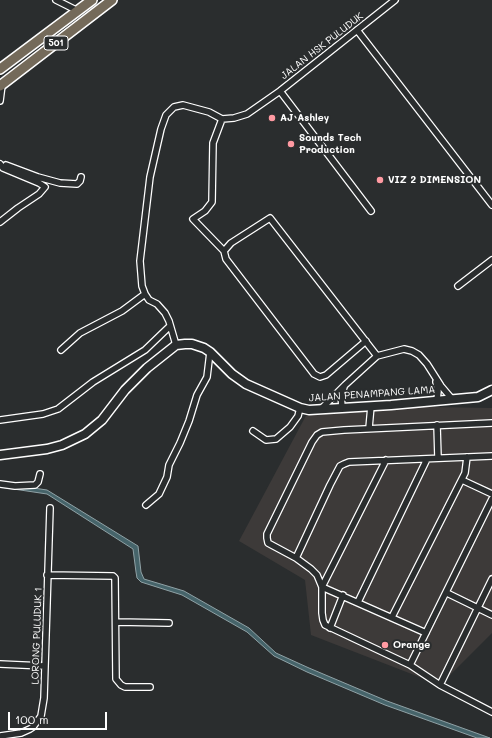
<!DOCTYPE html>
<style>
body{margin:0}
#map{position:relative;width:492px;height:738px;overflow:hidden;background:#2a2d2e;font-family:Mali,sans-serif}
canvas{display:block}
.scale{position:absolute;left:8px;top:712px;width:99px;height:18px;box-sizing:border-box;border:2px solid #fff;border-top:0;padding-left:5px;font-size:12px;line-height:14px;white-space:nowrap;color:#fff;-webkit-text-stroke:3px #2a2d2e;paint-order:stroke}
</style>
<div id="map">
<canvas width="492" height="738"></canvas>
<div class="scale">100 m</div>
</div>
<script>
const ctx = document.querySelector('canvas').getContext('2d');
ctx.lineJoin = 'round';
function fillPath(path, color) { ctx.fillStyle = color; ctx.fill(path, 'evenodd'); }
const poly = rows => new Path2D(rows.map(r => 'M' + r).join(''));
function trace(path, color, width, dash) { ctx.strokeStyle = color; ctx.lineWidth = width; ctx.lineCap = dash ? 'butt' : 'round'; ctx.setLineDash(dash || []); ctx.stroke(path); }
function write(font, color, halo, rows, align = 'center') {
  ctx.font = font + ' Mali,sans-serif'; ctx.lineWidth = 4; ctx.setLineDash([]); ctx.textBaseline = 'middle'; ctx.strokeStyle = halo; ctx.fillStyle = color; for (const [text, x, y, turn = 0] of rows) {
    ctx.save(); ctx.translate(x, y); ctx.rotate((+turn || 0) * Math.PI / 180); ctx.textAlign = isNaN(turn) ? turn : align; if (halo) ctx.strokeText(text, 0, 0); ctx.fillText(text, 0, 0); ctx.restore();
  }
}
const built = poly([
 [371,406,492,408,492,633,440,685,311,635,305,580,239,541,309,410]
]);
const water = poly([
 [0,483,47,490,138,546,141,572,144,579,184,591,249,628,276,653,309,668,387,701,490,738,477,738,385,705,307,672,274,656,247,632,182,595,141,582,137,578,136,572,133,549,47,494,0,487,0,483]
]);
const minor = poly([
 [56,0,78,11],
 [357,30,492,205],
 [280,91,371,211],
 [0,101,2,85],
 [222,119,213,143,212,202,205,211,193,219,224,251,226,259,314,374,320,377,326,375,366,341],
 [0,164,3,168,39,183,45,187,39,194,18,208,0,222],
 [6,165,38,177,60,183,77,184,80,181,81,177],
 [224,251,231,243,270,218,377,356],
 [458,286,492,260],
 [176,345,169,321,165,313,157,304,149,300,145,294,142,286,140,261,150,177,161,129,166,115,174,107,183,105,209,112,222,119,234,118,247,114,280,91,395,0],
 [61,350,80,333,122,311,145,294],
 [436,382,438,391,437,400],
 [342,407,341,395,344,387],
 [321,409,345,385,377,356,404,349,412,351,419,355,427,364,441,386,452,399],
 [0,420,43,414,58,409,93,382,145,350,170,326],
 [492,423,344,430,322,432,317,435,312,442,267,534,267,538,268,543,296,558,311,569,317,575,322,587,322,613,323,620,325,625,410,665,440,685,492,712],
 [437,425,438,458],
 [369,428,371,406],
 [253,431,266,440,276,439,290,427,298,416,300,408],
 [462,480,492,494],
 [0,484,15,486,35,485,38,482,40,474],
 [146,505,159,494,167,477,169,465,180,443,189,421,197,395,207,377,210,352],
 [296,558,330,485,340,466,344,464,349,462,492,456],
 [47,575,113,576,115,578,116,679,121,685,125,687,150,687],
 [322,587,386,460],
 [322,587,426,633],
 [447,593,492,615],
 [358,602,427,459],
 [392,617,465,473,467,457],
 [117,622,169,623],
 [330,628,343,595],
 [0,664,44,666],
 [410,665,492,499],
 [440,685,492,579],
 [0,736,21,733,30,729,33,727,41,716,44,698,50,508]
]);
const secondary = poly([
 [0,455,47,449,62,445,85,434,102,420,125,390,147,368,176,345,185,344,192,344,204,348,210,352,232,374,246,384,300,408,309,410,391,405,478,397,492,390]
]);
const primary = poly([
 [0,69,92,0],
 [0,86,112,0]
]);
const markers = [
 [272,118,4,"#ff9aa2"],
 [291,144,4,"#ff9aa2"],
 [380,180,4,"#ff9aa2"],
 [385,645,4,"#ff9aa2"]
];
const shields = [
 [56,43,24]
];
const shieldNames = [
 ["501",56,43]
];
const streetNames = [
 ["JALAN HSK PULUDUK",322,46,-38],
 ["JALAN PENAMPANG LAMA",372,394,-4],
 ["LORONG PULUDUK 1",37,636,-88]
];
const poiNames = [
 ["AJ Ashley",280,118],
 ["Sounds Tech",299,138],
 ["Production",299,150],
 ["VIZ 2 DIMENSION",388,180],
 ["Orange",393,645]
];
fillPath(built, '#3d3a39');
fillPath(water, '#46646a');
trace(water, '#90a2a6', 1);
trace(minor, '#fff', 8);
trace(secondary, '#fff', 11);
trace(primary, '#fff', 12);
trace(minor, '#2a2d2e', 5.5);
trace(secondary, '#2a2d2e', 8);
trace(primary, '#746a5a', 9);
for (const [x, y, r, color] of markers) { const dot = new Path2D(); dot.arc(x, y, r, 0, 2 * Math.PI); ctx.fillStyle = color; ctx.fill(dot); trace(dot, '#2a2d2e', 1.5); }
for (const [x, y, w] of shields) { const box = new Path2D(); box.roundRect(x - w / 2, y - 7, w, 14, 3); ctx.fillStyle = '#2a2d2e'; ctx.fill(box); trace(box, '#fff', 1); }
write('bold 9px', '#fff', null, shieldNames);
write('10px', '#fff', '#2a2d2e', streetNames);
write('bold 10px', '#fff', '#2a2d2e', poiNames, 'left');
</script>
